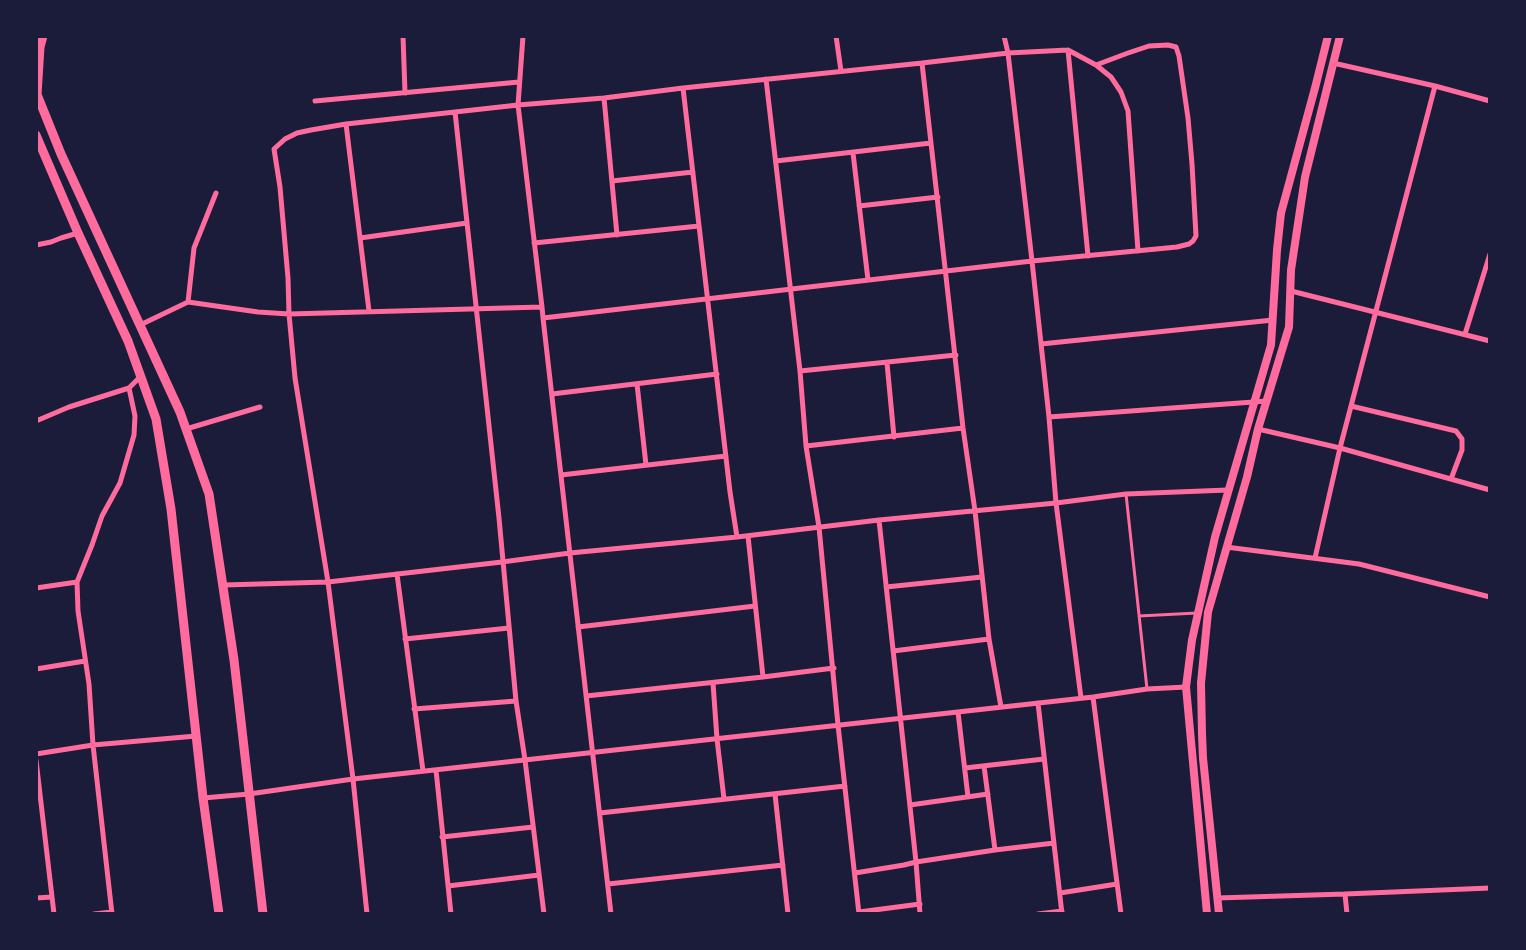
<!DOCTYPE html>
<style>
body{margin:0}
#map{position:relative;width:1526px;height:950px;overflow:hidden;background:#1b1b3a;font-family:Ubuntu,sans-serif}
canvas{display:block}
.frame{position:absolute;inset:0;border:38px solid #1b1b3a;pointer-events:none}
</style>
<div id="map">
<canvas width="1526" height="950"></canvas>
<div class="frame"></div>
</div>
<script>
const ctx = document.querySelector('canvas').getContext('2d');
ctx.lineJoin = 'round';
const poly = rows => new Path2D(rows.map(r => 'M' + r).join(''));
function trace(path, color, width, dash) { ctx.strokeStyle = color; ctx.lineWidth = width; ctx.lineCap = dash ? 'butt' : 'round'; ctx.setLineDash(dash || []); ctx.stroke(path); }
const service = poly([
 [1126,494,1147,689],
 [1139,616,1197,613]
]);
const minor = poly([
 [403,36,405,93],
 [523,36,518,105,604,98,683,88,922,63,1008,53,1032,261,1049,417,1056,503,1081,698],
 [836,36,841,71],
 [1004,36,1008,53,1068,50,1096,65,1111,77,1121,92,1128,111,1138,251],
 [1068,50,1088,256],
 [922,63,963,428,975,511,989,639,1001,707],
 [1333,63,1435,86,1490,101],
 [766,79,800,371,806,446,819,527,838,725,859,914],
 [683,88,730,492,737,537],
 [604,98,617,235],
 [315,101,519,82],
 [346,124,369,311],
 [853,153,868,280],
 [776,161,931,143],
 [612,181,693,172],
 [859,206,938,197],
 [360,238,467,223],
 [534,243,699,226],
 [36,245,51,242,61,238,78,233],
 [1291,291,1490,341],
 [188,302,194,248,216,193],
 [542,307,518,105,455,112,499,518,516,701,525,760,544,914],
 [543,318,611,914],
 [140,325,188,302,258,312,289,314,542,307,543,318,1032,261,1177,247,1189,244,1193,241,1196,236,1192,164,1188,118,1179,56,1176,47,1168,45,1149,46,1128,53,1096,65],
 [1465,334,1490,254],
 [1041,344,1273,320],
 [887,363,894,437],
 [800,371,956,355],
 [637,384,646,465],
 [552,394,717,374],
 [1351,406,1456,431,1462,439,1462,450,1451,479],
 [1049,417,1267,401],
 [36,421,69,407,129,388],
 [186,429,260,407],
 [1258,429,1340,448,1490,490],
 [806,446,963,428],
 [561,475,726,456],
 [879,520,916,862,920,914],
 [748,536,763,677],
 [1226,547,1359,564,1490,597],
 [1315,558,1340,448,1435,86],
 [397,574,423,771],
 [77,582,78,611,89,684,93,745,112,914],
 [224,585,328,582,502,562,570,553,737,537,879,520,1056,503,1126,494,1228,490],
 [886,587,982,577],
 [36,588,77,582,92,545,102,516,120,483,134,435,135,416,129,388,141,376],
 [578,627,755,606],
 [405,639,509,628],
 [893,651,989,639],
 [36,669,85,661],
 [713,683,717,739,724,799],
 [586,696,763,677,834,668],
 [1093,697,1121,914],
 [1038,703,1062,914],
 [414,709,516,701],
 [958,712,968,797],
 [36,754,93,745,196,736],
 [36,760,54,914],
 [984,766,995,850],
 [965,768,1044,759],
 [436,770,451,914],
 [775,794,788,914],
 [203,798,249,794,353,779,1093,697,1147,689,1186,687],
 [910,805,988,794],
 [600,813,845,786],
 [442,837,533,827],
 [855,873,904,865,916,862,995,850,1054,843],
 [608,884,783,865],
 [448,886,539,875],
 [1060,893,1117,884],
 [1345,894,1347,914],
 [36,898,52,897],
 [1217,898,1345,894,1490,888],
 [859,912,920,904],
 [94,914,112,912],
 [367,914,353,779,328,582,295,378,289,314,288,278,280,187,274,149,285,139,297,133,311,130,346,124,455,112],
 [1038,914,1062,911]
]);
const tertiary = poly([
 [1207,914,1186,687,1192,640,1215,537,1271,345,1277,250,1281,213,1315,88,1328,36],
 [1219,914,1203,758,1202,734,1201,683,1208,612,1247,477,1258,429,1289,327,1291,270,1305,177,1340,36]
]);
const secondary = poly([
 [36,92,61,154,180,412,209,494,234,660,263,914],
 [37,95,40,47,43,36],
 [36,135,78,233,128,341,156,419,171,509,203,798,219,914]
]);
trace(service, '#ff6b9d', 3);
trace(minor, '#ff6b9d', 5);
trace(tertiary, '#ff6b9d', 8);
trace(secondary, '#ff6b9d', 9);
</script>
